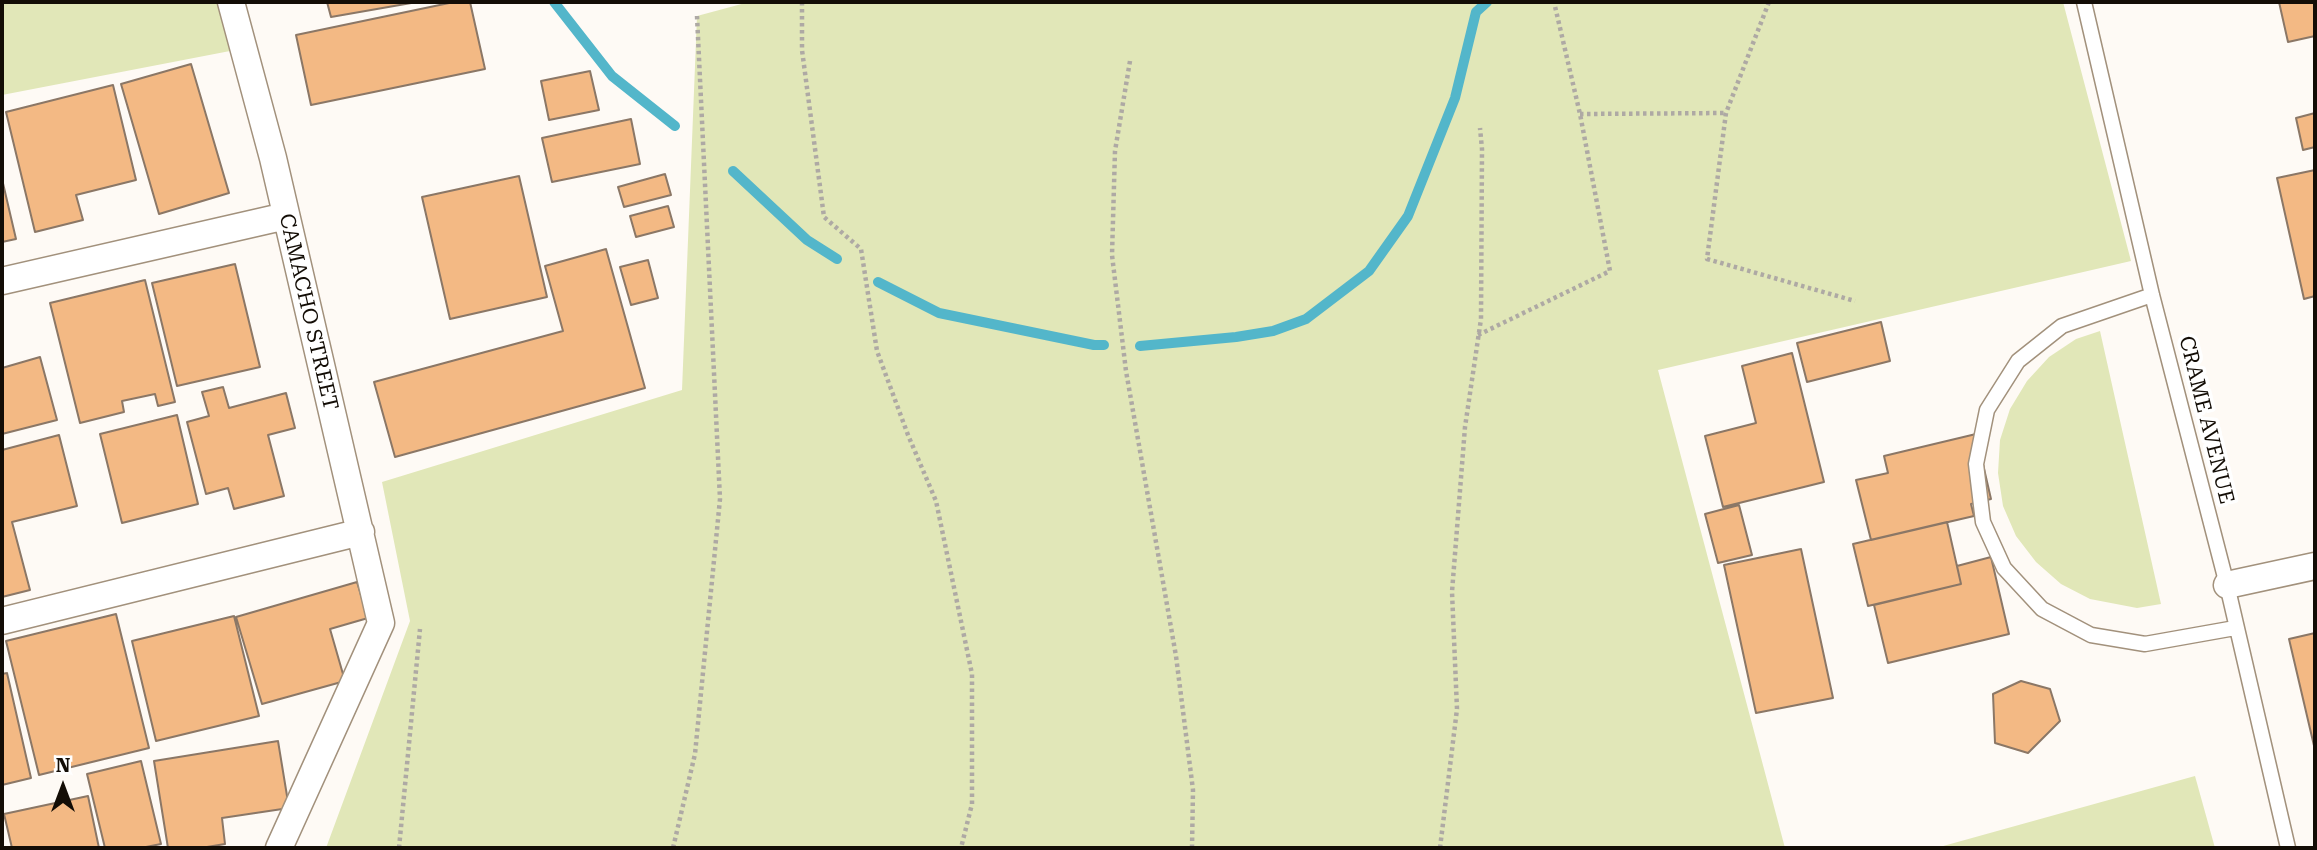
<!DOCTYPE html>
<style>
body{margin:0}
#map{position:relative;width:2317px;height:850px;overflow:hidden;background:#fefaf5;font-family:"Roboto Serif",serif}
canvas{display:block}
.frame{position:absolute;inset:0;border:4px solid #130d06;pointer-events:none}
.north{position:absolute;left:28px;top:752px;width:70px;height:70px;-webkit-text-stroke:5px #fff;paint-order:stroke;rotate:0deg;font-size:19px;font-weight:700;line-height:28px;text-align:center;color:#130d06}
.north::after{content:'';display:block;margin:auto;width:24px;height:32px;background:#130d06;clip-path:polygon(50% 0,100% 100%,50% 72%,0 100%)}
</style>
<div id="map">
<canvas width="2317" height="850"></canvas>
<div class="frame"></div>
<div class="north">N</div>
</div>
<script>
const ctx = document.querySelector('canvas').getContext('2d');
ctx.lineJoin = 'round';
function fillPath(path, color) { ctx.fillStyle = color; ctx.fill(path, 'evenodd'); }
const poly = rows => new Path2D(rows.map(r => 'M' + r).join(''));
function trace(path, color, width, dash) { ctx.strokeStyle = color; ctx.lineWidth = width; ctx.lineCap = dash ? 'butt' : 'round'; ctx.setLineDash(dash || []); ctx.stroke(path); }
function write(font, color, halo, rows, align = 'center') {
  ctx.font = font + ' "Roboto Serif",serif'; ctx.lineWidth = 7; ctx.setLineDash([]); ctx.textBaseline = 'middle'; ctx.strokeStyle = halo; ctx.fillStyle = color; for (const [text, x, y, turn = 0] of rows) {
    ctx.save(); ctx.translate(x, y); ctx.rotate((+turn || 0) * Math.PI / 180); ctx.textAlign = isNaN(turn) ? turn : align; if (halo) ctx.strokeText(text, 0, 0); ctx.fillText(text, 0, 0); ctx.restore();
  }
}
const green = poly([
 [2,2,217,2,230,51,2,95],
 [749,2,2063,2,2131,261,1658,370,1785,848,326,848,410,621,382,482,682,390,697,16],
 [2100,331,2161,604,2137,608,2090,599,2061,584,2036,562,2016,536,2003,506,1998,473,2000,440,2010,409,2027,381,2049,357,2076,339],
 [2195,776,2215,848,1936,848]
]);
const stream = poly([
 [554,2,612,76,675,126],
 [733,171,807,240,837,259],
 [878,282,939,313,1094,345,1104,345],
 [1140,346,1236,337,1273,331,1306,319,1369,271,1408,216,1455,98,1476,12,1487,2]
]);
const building = poly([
 [327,2,417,2,331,17,327,2],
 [454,2,470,2,485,69,311,105,296,35,454,2],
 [2279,2,2315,2,2315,36,2288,42,2279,2],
 [191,64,229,193,159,214,121,84,191,64],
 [590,71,599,110,549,120,541,81,590,71],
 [113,85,136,180,76,195,83,220,35,232,6,112,113,85],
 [2315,113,2315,147,2303,150,2296,118,2315,113],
 [631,119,640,164,552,182,542,138,631,119],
 [2315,170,2315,296,2304,299,2277,178,2315,170],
 [665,174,671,195,624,207,618,187,665,174],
 [519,176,547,297,450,319,422,197,519,176],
 [2,179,16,239,2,242,2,179],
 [668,206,674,227,636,237,630,216,668,206],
 [606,249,645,388,395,457,374,382,563,331,545,266,606,249],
 [648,260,658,298,631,305,620,267,648,260],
 [235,264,260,367,177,386,152,283,235,264],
 [145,280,175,402,158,406,155,394,122,401,124,412,80,423,50,303,145,280],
 [1881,322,1890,361,1807,382,1797,343,1881,322],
 [1792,353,1824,482,1723,507,1705,436,1756,423,1742,366,1792,353],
 [40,357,57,420,2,434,2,368,40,357],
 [223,387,229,408,286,393,295,428,268,435,284,496,234,509,228,488,206,494,187,422,209,416,202,392,223,387],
 [177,415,198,504,122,523,100,434,177,415],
 [1976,434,1991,499,1971,504,1974,516,1871,540,1856,480,1888,473,1884,456,1976,434],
 [59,435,77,506,12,522,30,590,2,597,2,450,59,435],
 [1739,505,1752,555,1718,563,1705,514,1739,505],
 [1947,522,1961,584,1868,606,1853,544,1947,522],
 [1801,549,1833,698,1756,713,1724,565,1801,549],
 [1991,557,2009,634,1888,663,1874,605,1961,584,1957,566,1991,557],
 [357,582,368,618,330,629,345,681,262,704,236,617,357,582],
 [116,614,149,748,39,775,6,641,116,614],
 [234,616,259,716,156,741,132,641,234,616],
 [2315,633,2315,750,2289,639,2315,633],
 [7,673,31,778,2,785,2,674,7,673],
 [2021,681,2050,689,2060,721,2028,753,1995,743,1993,694,2021,681],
 [278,741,289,808,222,818,225,844,201,848,168,848,154,761,278,741],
 [141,761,161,844,141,848,105,848,87,774,141,761],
 [88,796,99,848,12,848,4,814,88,796]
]);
const path = poly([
 [802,2,802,50,824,217,861,249,877,351,908,435,936,501,972,674,972,804,961,848],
 [1769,2,1726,113,1707,259,1855,301],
 [1130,61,1115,151,1112,255,1126,371,1176,656,1193,790,1192,848],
 [1580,114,1726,113],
 [1478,335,1610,271,1580,114,1554,2],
 [399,848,420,629],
 [673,848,695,754,720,499,697,16],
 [1440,848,1457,709,1452,592,1465,427,1481,319,1482,149,1480,128]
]);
const lane = poly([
 [2084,2,2152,295,2227,585,2288,848],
 [2152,295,2062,326,2018,361,1987,410,1976,464,1983,522,2004,568,2042,609,2091,635,2145,644,2235,628]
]);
const street = poly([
 [231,2,273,158,381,623,279,848],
 [2,281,286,216],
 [2227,585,2315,566],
 [2,621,361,532]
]);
const streetNames = [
 ["CAMACHO STREET",308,312,77],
 ["CRAME AVENUE",2206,420,76]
];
fillPath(green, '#e1e7b8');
trace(stream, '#53b6ca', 10);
fillPath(building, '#f3b984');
trace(building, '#8b7766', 2);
trace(lane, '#a2917c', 17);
trace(street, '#a2917c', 29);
trace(path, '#aea9a4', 4.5, [3.5, 3.5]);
trace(lane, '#fff', 14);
trace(street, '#fff', 26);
write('21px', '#130d06', '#fff', streetNames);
</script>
